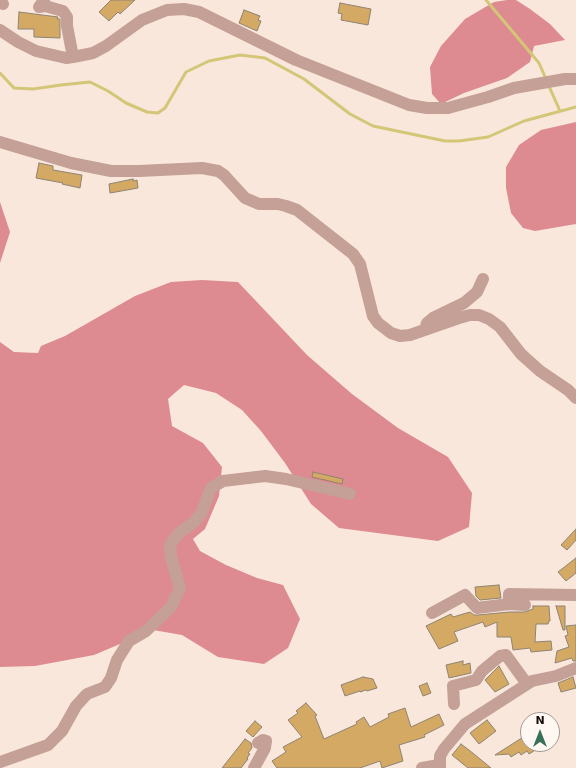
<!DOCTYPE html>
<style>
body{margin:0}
#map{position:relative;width:576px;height:768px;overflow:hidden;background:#f9e7db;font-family:"DejaVu Sans",sans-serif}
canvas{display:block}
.north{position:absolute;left:520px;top:712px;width:40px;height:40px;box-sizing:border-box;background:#fef7f2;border:1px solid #a09994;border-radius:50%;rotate:0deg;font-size:11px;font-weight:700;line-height:16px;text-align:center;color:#120c08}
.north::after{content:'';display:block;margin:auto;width:14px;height:18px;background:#387058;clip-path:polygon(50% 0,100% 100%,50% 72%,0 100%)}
</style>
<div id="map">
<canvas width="576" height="768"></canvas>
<div class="north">N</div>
</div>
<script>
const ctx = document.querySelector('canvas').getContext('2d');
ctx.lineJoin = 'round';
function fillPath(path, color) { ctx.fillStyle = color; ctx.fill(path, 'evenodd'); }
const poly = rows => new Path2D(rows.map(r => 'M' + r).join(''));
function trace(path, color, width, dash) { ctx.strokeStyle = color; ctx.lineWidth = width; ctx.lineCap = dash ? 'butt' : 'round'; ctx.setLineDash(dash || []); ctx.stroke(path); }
const forest = poly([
 [507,0,516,0,530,9,550,24,565,40,534,46,530,62,507,78,464,93,441,104,432,94,430,67,441,46,465,19,494,2],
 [576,122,576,224,535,231,523,228,511,213,506,188,506,167,519,145,541,130],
 [0,202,10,232,0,263],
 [202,280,238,282,307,355,352,394,398,428,448,457,472,493,469,527,438,541,339,528,311,504,285,463,261,431,242,410,216,393,184,385,168,399,172,426,203,443,222,467,219,496,205,529,193,539,200,551,226,565,257,578,283,585,300,619,288,648,264,664,218,657,182,635,153,630,94,655,35,666,0,667,0,342,14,352,38,353,41,346,65,336,135,296,171,282]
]);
const stream = poly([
 [486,0,539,63,546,79],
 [0,73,14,88,33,89,61,85,90,82,108,91,126,103,147,112,158,113,165,108,186,72,209,61,240,55,265,58,304,79,350,114,373,126,445,141,459,141,488,137,524,121,576,107],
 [548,84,560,111]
]);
const building = poly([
 [111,0,135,0,120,14,118,12,109,21,99,12,111,0],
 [340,3,371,9,368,25,341,20,342,14,338,13,340,3],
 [244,10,260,16,258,20,261,21,257,31,239,23,244,10],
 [19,12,58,17,57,19,60,19,60,38,34,37,34,29,18,29,19,12],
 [39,163,53,166,53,170,82,175,80,188,62,184,63,183,36,178,39,163],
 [133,179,133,181,137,180,138,188,110,193,109,184,133,179],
 [313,472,343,479,342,484,312,477,313,472],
 [576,529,576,540,567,550,561,545,576,529],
 [576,558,576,573,566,581,558,572,576,558],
 [499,585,501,598,480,600,476,596,475,587,499,585],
 [533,606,549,606,550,621,549,621,548,624,536,624,535,642,551,641,552,650,531,652,530,648,513,650,511,637,497,637,497,622,485,627,483,622,454,632,458,641,439,649,426,626,451,614,453,617,470,612,474,615,478,615,509,612,525,612,533,609,533,606],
 [556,606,565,606,565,630,563,630,556,606],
 [576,625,576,661,573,661,572,658,555,663,557,651,569,647,565,636,568,635,566,626,576,625],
 [463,661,463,665,470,663,471,673,449,678,446,665,463,661],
 [499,666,509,684,495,692,485,680,499,666],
 [363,677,373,679,377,688,367,691,366,690,360,692,360,691,345,696,341,685,363,677],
 [573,677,576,688,561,692,558,683,573,677],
 [427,683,431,693,423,696,419,686,427,683],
 [306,703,317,715,315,716,324,739,357,724,356,722,364,717,370,727,389,717,388,714,405,708,411,727,439,714,444,725,424,735,425,737,399,745,403,761,382,768,380,761,360,768,277,768,272,761,286,752,283,747,302,737,288,720,298,713,296,711,306,703],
 [487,720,496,731,479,744,470,733,487,720],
 [255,721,262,727,253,737,246,731,255,721],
 [528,734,528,744,545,744,529,754,527,751,521,755,519,752,511,757,509,754,495,755,528,734],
 [245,739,251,743,252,748,248,753,250,754,247,758,248,759,241,768,222,768,245,739],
 [461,744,469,750,491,768,468,768,452,755,461,744]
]);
const minor = poly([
 [44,0,39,7,45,6,63,11,67,17,67,26,73,57],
 [0,2,3,4],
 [0,30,18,42,36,51,66,58,73,57,93,53,106,46,142,20,167,10,184,9,199,12,296,60,409,105,427,108,448,108,488,97,514,88,565,79,576,79],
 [0,142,71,163,111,171,139,171,202,168,218,171,224,175,245,198,259,204,278,204,286,206,297,210,353,254,360,264,373,316,378,323,391,333,400,336,410,335,459,318,470,315,479,315,489,319,500,327,521,354,540,371,568,390,576,398],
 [425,330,427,323,433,318,464,303,477,292,483,279],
 [509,604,509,594,576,595],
 [432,613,465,595,477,608,509,604,525,605],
 [454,704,453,686,476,680,482,671,500,656,506,655,527,684],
 [0,762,48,745,62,731,76,706,87,694,105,687,111,678,117,660,129,641,146,631,171,607,180,588,171,557,170,545,179,533,194,522,201,514,211,488,223,481,265,476,286,479,350,494],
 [254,768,265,748,266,741,263,740,258,743],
 [422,768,439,765],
 [440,768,440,756,444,749,465,724,532,681,556,676,576,668]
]);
fillPath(forest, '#dd8b91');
trace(stream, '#d3c677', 3);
fillPath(building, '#d3a964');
trace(building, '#8e8374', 1);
trace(minor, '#c4a097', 12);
</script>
